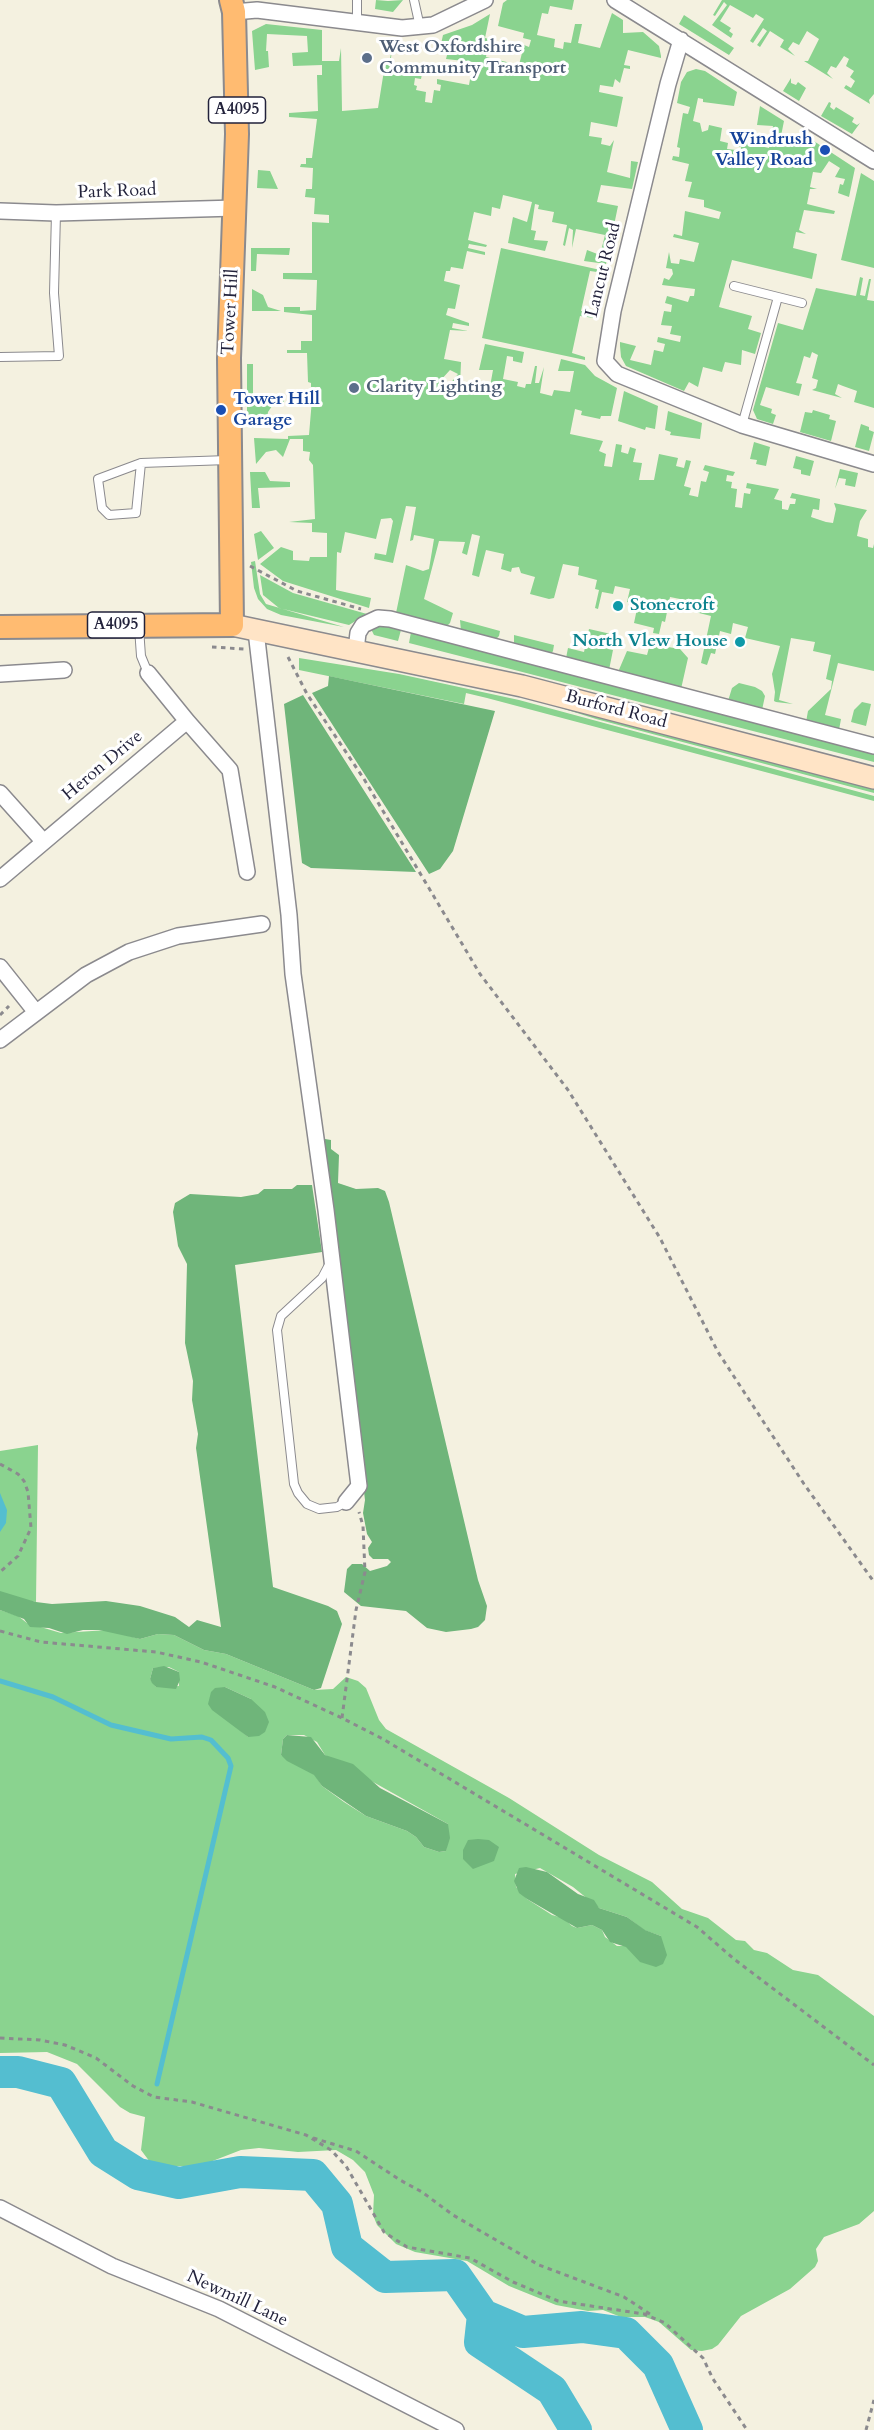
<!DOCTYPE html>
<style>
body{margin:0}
canvas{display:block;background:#f4f1e0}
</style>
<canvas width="874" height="2430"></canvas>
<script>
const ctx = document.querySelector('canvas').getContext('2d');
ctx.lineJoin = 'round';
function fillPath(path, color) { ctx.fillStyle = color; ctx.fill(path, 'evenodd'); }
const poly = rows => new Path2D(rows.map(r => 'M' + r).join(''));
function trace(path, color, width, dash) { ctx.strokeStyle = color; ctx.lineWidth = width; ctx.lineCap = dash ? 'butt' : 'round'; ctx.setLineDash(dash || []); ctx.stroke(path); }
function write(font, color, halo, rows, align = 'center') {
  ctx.font = font + ' Cardo,serif'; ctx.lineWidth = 6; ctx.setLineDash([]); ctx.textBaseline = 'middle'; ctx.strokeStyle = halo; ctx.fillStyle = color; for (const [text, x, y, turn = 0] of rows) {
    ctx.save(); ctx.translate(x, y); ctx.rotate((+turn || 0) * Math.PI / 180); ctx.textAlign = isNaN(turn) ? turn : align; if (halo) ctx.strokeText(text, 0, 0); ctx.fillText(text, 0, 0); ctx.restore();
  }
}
const green = poly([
 [376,0,388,1,403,0,393,12,375,9],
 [507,0,574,0,572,10,550,6,548,14,542,13,537,35,555,39,554,47,563,49,564,42,571,43,575,24,582,24,578,43,600,48,612,13,623,20,623,33,643,32,659,46,661,56,661,58,628,50,624,65,630,66,630,69,624,68,620,83,615,79,613,87,600,85,599,92,623,97,617,127,591,122,589,136,602,138,601,144,610,146,614,140,607,172,630,178,631,161,638,162,632,189,601,185,597,202,618,206,606,264,584,261,587,250,600,255,605,235,576,229,572,248,573,230,569,228,565,246,563,245,567,225,552,222,554,212,538,209,539,205,535,204,531,230,536,231,534,240,548,241,545,251,508,243,513,217,527,222,532,202,503,195,500,209,492,207,491,216,474,212,468,240,487,245,486,247,469,244,468,248,485,252,485,255,467,251,463,269,451,267,450,271,446,271,444,281,460,285,455,309,448,308,446,315,469,323,469,326,453,323,452,328,468,331,450,330,444,359,461,362,460,386,489,392,493,370,479,370,485,344,524,352,522,363,513,361,513,357,507,356,503,379,518,382,517,386,525,388,526,384,531,384,535,366,537,366,535,383,539,383,544,367,540,393,552,396,554,390,570,392,574,371,558,371,561,359,585,365,595,376,617,388,611,416,601,416,600,419,581,415,582,411,575,409,570,434,603,441,599,451,606,454,604,466,612,467,616,444,622,445,621,452,628,454,630,447,636,449,633,462,642,463,639,480,654,480,659,454,678,458,676,466,684,468,686,460,691,461,684,486,691,488,689,495,698,497,701,481,706,482,709,472,703,470,705,465,735,472,733,476,727,475,726,481,732,482,731,488,737,489,735,507,742,508,744,493,750,494,751,489,746,488,747,483,779,489,774,499,782,501,782,509,788,510,790,504,795,504,796,499,790,498,792,493,820,499,819,510,813,509,811,517,826,522,833,523,836,509,834,503,867,510,860,521,857,536,868,539,868,547,873,548,874,544,874,671,838,663,825,715,841,719,839,730,806,722,808,711,831,689,832,681,826,679,831,655,813,651,815,642,791,638,779,700,793,704,776,702,774,701,775,692,772,674,780,646,745,638,748,627,733,623,731,634,720,631,715,654,711,653,707,665,701,663,711,616,683,609,685,600,670,597,665,622,662,621,659,634,653,633,654,628,634,623,638,604,627,602,630,589,615,586,613,594,602,592,598,609,595,608,599,590,595,589,597,580,578,575,579,567,563,564,554,598,549,599,530,594,535,577,521,573,519,567,512,568,511,572,501,569,504,554,486,550,479,577,472,575,480,536,472,534,467,555,462,553,465,542,439,541,424,599,453,613,450,623,446,627,396,613,406,565,423,571,429,569,434,539,414,535,413,540,410,541,416,507,406,506,393,563,374,559,375,553,386,555,393,521,391,518,381,519,376,539,345,532,341,553,337,552,336,590,371,598,369,608,283,581,260,564,281,547,293,551,293,560,309,561,310,557,327,557,327,533,312,532,312,523,289,522,315,519,313,465,309,460,310,452,303,451,303,439,290,439,283,457,276,450,266,452,256,464,254,438,288,439,288,436,309,435,312,399,304,398,304,394,320,393,320,387,311,387,311,383,308,382,307,353,287,353,287,350,301,350,301,341,312,341,312,315,284,312,284,307,300,307,300,311,316,310,317,280,283,279,283,273,312,273,312,222,329,223,329,215,314,214,315,198,305,197,306,189,312,189,313,168,300,167,301,164,306,164,306,158,312,158,317,119,289,117,289,113,318,111,317,75,322,75,322,65,293,66,292,53,308,52,307,36,267,34,266,51,268,51,269,67,255,70,252,31,266,24,322,30,322,61,339,61,341,48,342,111,378,108,386,58,390,58,392,49,390,67,422,74,421,79,415,78,414,85,417,86,416,90,426,92,425,102,432,103,434,90,440,91,441,85,437,84,437,79,469,85,473,62,446,59,447,55,439,53,443,35,472,25,490,14,485,38,489,39,486,57,519,65,524,45,529,47,531,40,523,38,524,33,498,26,503,3],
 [450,370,458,374,449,385,445,382,443,384,440,381],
 [722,0,874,0,874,94,869,100,870,104,844,88,846,85,851,88,855,81,850,77,854,71,846,66,849,59,844,56,836,68,831,66,827,73,833,79,804,61,808,61,819,39,807,31,799,45,793,42,788,49,795,56,780,47,784,40,770,31,760,47,757,45,767,31,763,28,753,43,750,41,764,19,756,14,753,18,730,5,720,21,731,28,729,31,733,34,731,38,712,25,727,5,724,2,715,16,713,15],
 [684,15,734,48,729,55,679,24],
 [696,69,705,71,737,92,734,106,703,102,703,99,698,98,693,121,700,123,702,132,708,130,709,125,722,128,720,141,728,143,727,149,736,150,735,153,740,154,741,147,736,146,737,141,769,148,773,126,757,125,760,106,784,121,781,136,775,135,773,145,779,146,781,138,798,141,800,132,855,168,849,197,838,193,840,184,843,185,845,179,835,177,840,168,829,161,821,173,813,172,810,187,817,189,810,189,807,204,835,211,834,214,804,210,799,230,806,234,796,232,793,248,817,254,812,279,732,260,719,307,752,316,748,329,761,333,755,354,742,350,741,365,725,362,722,372,703,367,698,387,689,382,684,391,626,366,621,357,620,346,620,342,636,346,630,360,651,365,654,350,663,352,665,344,657,342,658,337,680,342,681,336,670,334,672,326,661,325,664,311,671,312,672,305,665,303,667,296,688,302,690,296,694,296,695,289,662,285,664,278,669,280,673,274,672,269,666,268,669,252,671,263,679,264,680,259,694,262,699,243,673,237,674,234,682,236,685,211,719,219,721,212,704,207,704,200,688,197,692,182,685,181,689,164,672,160,673,156,679,157,680,148,677,147,683,113,688,114,690,107,677,103,681,82,687,72],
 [791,78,791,83,796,85,798,82,806,88,799,101,783,91],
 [829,102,831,103,830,107,834,110,836,107,854,118,852,122,857,125,860,123,852,134,821,116],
 [258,170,270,171,278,189,257,188],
 [861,173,874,181,874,268,841,260],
 [251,248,290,248,289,255,257,254,256,271,251,271],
 [501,248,605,271,604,273,590,271,581,311,595,314,594,318,580,316,572,353,585,357,585,360,482,338],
 [860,277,863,278,860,295,865,296,869,279,871,279,867,300,874,301,874,408,854,402,857,391,843,386,838,384,835,394,842,398,812,390,816,388,818,380,812,378,818,355,812,352,810,358,804,356,799,374,796,383,802,384,799,396,766,387,760,405,772,409,771,413,776,415,773,424,757,419,753,410,778,323,803,330,816,288,856,296],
 [252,289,263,295,268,307,281,311,252,311],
 [247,364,253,364,253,395,284,394,284,405,272,406,268,412,266,424,254,428,247,427],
 [624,391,658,406,655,429,646,427,645,430,618,421],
 [813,410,830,415,829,419,836,421,831,441,800,432,805,412,812,413],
 [668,411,702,423,700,439,670,435,671,432,665,430],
 [861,424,869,427,869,430,874,432,869,451,855,447],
 [754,442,770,447,766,466,756,464,757,460,750,459],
 [796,456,814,461,810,476,801,474,801,470,793,468],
 [840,469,858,473,855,487,845,485,846,479,839,478,835,489],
 [250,472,265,472,270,481,290,482,290,487,258,488,260,508,252,508],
 [261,531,274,548,258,560,254,534],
 [255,561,260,594,266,604,344,627,281,615,267,609,258,599,254,588,251,562],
 [260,575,293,593,367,614,349,625,279,608,263,595],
 [460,620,500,631,499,636,496,639,461,631],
 [380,625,401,630,398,641,374,635,371,629],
 [589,629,611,634,608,649,613,650,609,670,566,658,568,648,584,652],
 [411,632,874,753,874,762,409,643],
 [514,635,554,645,553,651,551,654,514,645],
 [650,644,680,649,688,658,681,689,618,672,627,651,647,655],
 [299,658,399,674,519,700,874,796,874,801,487,698,466,693,464,704,299,670],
 [739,683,755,687,762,691,765,696,762,710,728,701,732,688],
 [536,700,874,789,874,793,596,719],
 [862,702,871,704,866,726,851,722,854,710],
 [38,1445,36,1602,0,1595,0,1451],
 [0,1610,18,1616,27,1623,61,1633,108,1630,140,1639,158,1634,174,1635,204,1650,226,1654,314,1690,333,1689,346,1677,358,1681,366,1688,379,1720,386,1729,509,1798,599,1855,652,1882,682,1909,708,1918,736,1940,745,1941,754,1950,767,1953,793,1970,818,1975,874,2016,874,2211,859,2224,824,2237,816,2249,818,2261,815,2267,790,2289,741,2316,718,2345,712,2349,702,2351,691,2350,659,2322,645,2317,621,2317,603,2310,588,2311,556,2305,509,2286,467,2261,415,2252,396,2244,377,2225,373,2215,374,2195,365,2172,353,2160,336,2150,298,2152,259,2148,241,2150,210,2162,194,2166,164,2166,150,2162,141,2150,145,2117,130,2113,120,2107,77,2064,47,2052,0,2053],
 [169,1667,179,1672,179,1686,156,1687,150,1679,153,1668],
 [225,1687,251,1699,248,1737,234,1725],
 [287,1735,304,1735,317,1742,325,1755,448,1824,446,1851,439,1852,424,1847,416,1837,407,1831,366,1816,344,1802,322,1786,315,1775,281,1755,283,1739],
 [540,1868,573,1887,599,1908,627,1917,644,1930,661,1936,631,1951,626,1946,617,1946,605,1937,602,1930,592,1925,577,1928,572,1926,563,1918,552,1915,527,1899,516,1887,515,1874]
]);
const forest = poly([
 [329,676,495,711,453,851,440,869,429,874,312,693,328,686],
 [303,695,416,872,311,868,302,863,284,704],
 [325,1139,331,1140,331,1149,339,1155,338,1183,356,1189,378,1188,385,1191,389,1202,478,1580,487,1606,485,1620,478,1627,471,1629,446,1632,427,1628,406,1611,361,1606,344,1592,347,1569,352,1564,362,1564,370,1571,387,1566,391,1562,388,1559,373,1559,369,1555,368,1548,372,1542,367,1534,363,1513,365,1500,322,1142],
 [297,1185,312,1185,322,1252,235,1265,273,1587,328,1606,337,1611,342,1624,321,1688,314,1690,226,1654,204,1650,174,1635,158,1634,140,1639,99,1630,83,1630,67,1634,49,1628,30,1627,24,1619,0,1610,0,1591,36,1602,52,1604,106,1601,140,1606,175,1617,189,1627,197,1620,221,1627,196,1448,198,1434,192,1400,193,1381,185,1343,187,1264,178,1246,173,1212,175,1203,190,1194,241,1197,258,1194,264,1189,292,1189],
 [164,1666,179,1672,180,1680,176,1689,156,1687,152,1683,150,1679,153,1668],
 [225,1687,251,1699,265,1712,269,1722,265,1732,259,1736,248,1737,212,1710,208,1704,211,1692,215,1688],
 [287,1735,311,1737,325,1755,353,1764,380,1788,448,1824,450,1838,446,1851,439,1852,424,1847,416,1837,407,1831,366,1816,322,1786,314,1775,287,1761,281,1755,283,1739],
 [478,1839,489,1840,499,1847,494,1861,473,1869,463,1859,463,1850,468,1840],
 [526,1867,547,1872,578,1894,594,1900,599,1908,627,1917,645,1930,661,1936,667,1955,663,1964,656,1967,640,1962,626,1947,610,1942,602,1930,592,1925,577,1928,527,1899,519,1893,514,1881,519,1868]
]);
const water = poly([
 [0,1493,7,1510,6,1523,0,1532]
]);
const stream = poly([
 [0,1681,53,1697,111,1725,171,1739,202,1737,211,1740,228,1758,231,1766,157,2084]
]);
const river = poly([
 [0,2072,18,2072,61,2083,103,2152,138,2174,179,2183,240,2172,313,2175,337,2204,347,2247,385,2277,455,2275,483,2315,523,2332,582,2327,626,2333,658,2365,687,2430],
 [483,2315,480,2342,552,2390,576,2430]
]);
const path = poly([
 [250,566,297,591,361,609],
 [212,647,244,649],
 [288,657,307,694,364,779,480,974,568,1090,660,1238,718,1352,804,1484,874,1582],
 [0,1015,9,1006],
 [0,1464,18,1474,24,1481,28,1492,31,1528,18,1556,0,1572],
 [0,1631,41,1642,156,1652,201,1662,275,1687,342,1718,383,1739,697,1927,734,1959,874,2065],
 [342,1718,356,1610,365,1572,363,1526,359,1512],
 [0,2038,40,2040,65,2045,96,2058,133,2086,154,2097,192,2102,306,2135,331,2150,346,2166,384,2232,407,2247,470,2258,513,2282,558,2301,644,2314,665,2323,703,2358,713,2379,747,2430],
 [313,2138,356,2151,400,2180,422,2192,453,2215,539,2265,624,2297,653,2316],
 [866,2430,874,2400]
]);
const lane = poly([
 [357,0,357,23],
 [414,0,420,27],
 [734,286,802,303],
 [0,357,59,356,54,293,56,213],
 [742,425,778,297],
 [141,463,136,513,109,515,102,508,98,479,141,463,228,460],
 [139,628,141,656,148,673],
 [330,1263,322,1278,281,1316,277,1330,294,1484,298,1493,307,1504,319,1509,337,1507,346,1502]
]);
const street = poly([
 [615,0,874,161],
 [234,12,257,10,402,28,433,25,485,0],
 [681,40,668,84,613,311,605,361,617,374,742,425,874,464],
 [0,211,56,213,236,208],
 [256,631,289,915,293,974,326,1210,359,1486,346,1502],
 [356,650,358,633,363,625,378,618,390,619,874,746],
 [0,674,64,670],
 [187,721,230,770,247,872],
 [0,793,43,841],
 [0,879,187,721,148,673],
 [0,967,35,1011],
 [0,1040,86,975,129,952,178,936,262,924],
 [0,2208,112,2266,219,2309,456,2430]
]);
const secondary = poly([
 [232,625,522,686,874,778]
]);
const primary = poly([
 [0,627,232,625,229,358,237,134,234,12,231,0]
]);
const markers = [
 [367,58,6,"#5c6f8a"],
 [825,150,6,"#1a4fb4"],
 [354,388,6,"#5c6f8a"],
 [221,410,6,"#1a4fb4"],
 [618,606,6,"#0f9aa8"],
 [740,642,6,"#0f9aa8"]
];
const shields = [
 [237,110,57],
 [116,625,57]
];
const shieldNames = [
 ["A4095",237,110],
 ["A4095",116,625]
];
const serviceNames = [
 ["West Oxfordshire",379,48],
 ["Community Transport",379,69],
 ["Clarity Lighting",366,388]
];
const transitNames = [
 ["Windrush",813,140],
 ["Valley Road",813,161],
 ["Tower Hill",233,400,"left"],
 ["Garage",233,421,"left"]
];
const streetNames = [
 ["Park Road",117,192,-2],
 ["Lancut Road",604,270,-76],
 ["Tower Hill",231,312,-87],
 ["Burford Road",616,710,15],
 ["Heron Drive",103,766,-40],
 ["Newmill Lane",237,2299,25]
];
const cultureNames = [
 ["Stonecroft",630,606],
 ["North Vlew House",728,642,"right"]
];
fillPath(green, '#8ad38f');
fillPath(forest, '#6fb57a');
fillPath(water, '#54bed0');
trace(stream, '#54bed0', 5);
trace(river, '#54bed0', 32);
trace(lane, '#8b8a8e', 10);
trace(street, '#8b8a8e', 18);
trace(secondary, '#8b8a8e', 24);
trace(primary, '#8b8a8e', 26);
trace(path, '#8b8a8e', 3, [4.5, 4.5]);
trace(lane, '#fff', 8);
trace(street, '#fff', 15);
trace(secondary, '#ffe4c6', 21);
trace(primary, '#ffbb71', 22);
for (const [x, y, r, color] of markers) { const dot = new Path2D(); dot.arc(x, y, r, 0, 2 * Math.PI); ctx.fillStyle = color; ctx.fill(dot); trace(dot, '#fff', 2); }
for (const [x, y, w] of shields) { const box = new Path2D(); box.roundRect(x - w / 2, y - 13, w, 26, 4.5); ctx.fillStyle = '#fff'; ctx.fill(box); trace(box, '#22223b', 1.5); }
write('bold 16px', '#22223b', null, shieldNames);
write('bold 18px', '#4e5e75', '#fff', serviceNames, 'left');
write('bold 18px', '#164399', '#fff', transitNames, 'right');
write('18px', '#22223b', '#fff', streetNames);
write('bold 18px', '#0d838f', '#fff', cultureNames, 'left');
</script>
